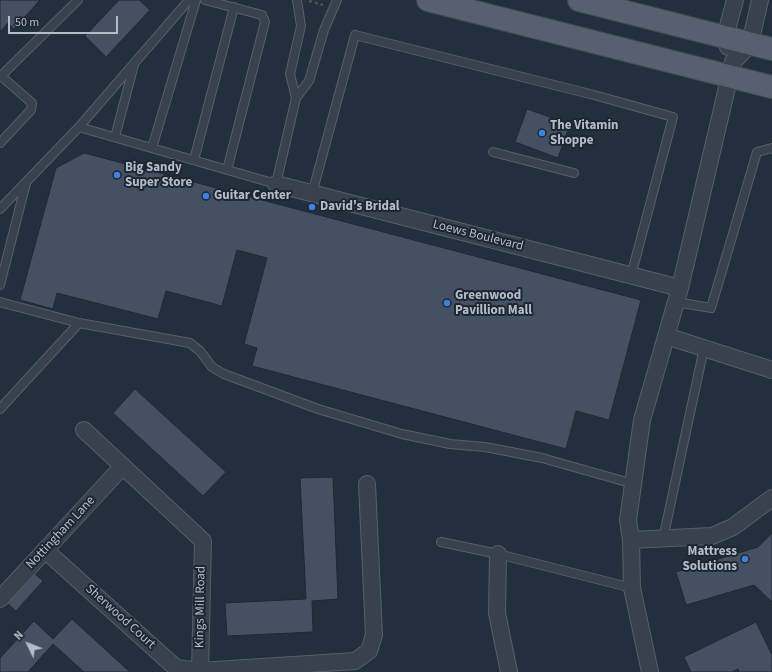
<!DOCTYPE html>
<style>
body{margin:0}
#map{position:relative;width:772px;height:672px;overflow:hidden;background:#242f3e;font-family:"Source Sans 3",sans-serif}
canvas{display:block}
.north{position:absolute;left:8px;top:624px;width:40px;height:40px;-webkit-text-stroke:3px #1d2633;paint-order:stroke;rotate:313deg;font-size:11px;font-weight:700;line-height:16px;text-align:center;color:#b4bcc9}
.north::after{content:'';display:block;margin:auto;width:14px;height:18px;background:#b4bcc9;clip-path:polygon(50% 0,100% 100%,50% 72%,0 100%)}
.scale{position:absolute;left:8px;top:16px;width:110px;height:18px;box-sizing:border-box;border:2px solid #b4bcc9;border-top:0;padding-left:5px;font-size:12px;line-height:14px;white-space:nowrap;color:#b4bcc9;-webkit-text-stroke:3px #1d2633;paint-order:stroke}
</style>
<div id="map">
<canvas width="772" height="672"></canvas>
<div class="north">N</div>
<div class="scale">50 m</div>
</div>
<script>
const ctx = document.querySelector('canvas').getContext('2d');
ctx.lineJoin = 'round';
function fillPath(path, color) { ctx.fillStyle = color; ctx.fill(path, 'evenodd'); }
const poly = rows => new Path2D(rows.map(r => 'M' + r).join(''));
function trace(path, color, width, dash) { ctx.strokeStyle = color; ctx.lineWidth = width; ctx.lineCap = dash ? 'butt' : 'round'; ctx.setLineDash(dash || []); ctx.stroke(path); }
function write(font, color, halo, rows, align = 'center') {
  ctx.font = font + ' "Source Sans 3",sans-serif'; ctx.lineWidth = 4; ctx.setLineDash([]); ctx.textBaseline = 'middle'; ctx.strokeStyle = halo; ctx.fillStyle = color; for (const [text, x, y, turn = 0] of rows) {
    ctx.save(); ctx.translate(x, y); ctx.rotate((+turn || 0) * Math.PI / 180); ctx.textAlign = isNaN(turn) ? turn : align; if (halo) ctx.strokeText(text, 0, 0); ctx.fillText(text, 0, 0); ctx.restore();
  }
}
const building = poly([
 [0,0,40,0,14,29,8,23,0,32,0,0],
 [119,0,139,0,150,10,106,57,85,36,119,0],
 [527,109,570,124,558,158,515,142,527,109],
 [84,153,641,300,609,420,576,411,566,449,252,366,257,348,244,344,267,258,237,250,222,306,166,291,158,319,57,293,53,309,20,300,56,168,84,153],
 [135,389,226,472,203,496,113,413,135,389],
 [333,477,338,599,312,601,313,632,227,636,225,603,306,599,300,478,333,477],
 [772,533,772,602,754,585,686,605,676,572,758,547,772,533],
 [33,572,43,581,16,611,6,602,33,572],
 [72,619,130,672,84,672,53,644,28,672,0,672,0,658,34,621,53,639,72,619],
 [756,622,772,655,772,672,739,672,738,669,732,672,691,672,684,657,756,622]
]);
const path = poly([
 [309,1,323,5]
]);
const lane = poly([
 [205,0,262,15,265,22,227,170],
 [297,0,301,26,290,74,296,98,309,81,324,30,337,0],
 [0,77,78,0],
 [79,127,189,0],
 [115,137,134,65],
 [0,143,31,110,32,103,1,76],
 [152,148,196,0],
 [493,152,574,173],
 [194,160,234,7],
 [312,194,355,35,594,95,673,117,631,276],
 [0,209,79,127,276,184,296,98],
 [0,285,26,183],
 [0,302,79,323,0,409],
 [676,302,711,308,757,152,772,148],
 [79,323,190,343,200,351,212,367,224,374,318,409,402,434,450,444,485,447,542,458,634,484],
 [663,539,704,348],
 [441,542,498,554,632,588]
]);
const street = poly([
 [728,47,725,37,735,0],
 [733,62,750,44,760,0],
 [276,184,680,288],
 [666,336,772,370],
 [84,430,203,541,200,672],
 [631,540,712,536,733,527,772,498],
 [45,550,176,668,200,671,355,661,369,651,374,635,367,484],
 [498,554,497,613,509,672],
 [0,599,123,466],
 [650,672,632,588,631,540,628,520,642,420,680,288,733,62]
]);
const primary = poly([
 [428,0,772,87],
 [579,0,772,49]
]);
const markers = [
 [542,133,4,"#3f7fe0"],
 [117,175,4,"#3f7fe0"],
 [206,196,4,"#3f7fe0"],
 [312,207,4,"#3f7fe0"],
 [447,303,4,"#3f7fe0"],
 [745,559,4,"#3f7fe0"]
];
const poiNames = [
 ["The Vitamin",550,126],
 ["Shoppe",550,141],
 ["Big Sandy",125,168],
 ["Super Store",125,183],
 ["Guitar Center",214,196],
 ["David's Bridal",320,207],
 ["Greenwood",455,296],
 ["Pavillion Mall",455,311],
 ["Mattress",737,552,"right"],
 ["Solutions",737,567,"right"]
];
const streetNames = [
 ["Loews Boulevard",478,236,14],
 ["Nottingham Lane",61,533,-47],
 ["Kings Mill Road",201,607,-89],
 ["Sherwood Court",120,617,42]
];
fillPath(building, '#455162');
trace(building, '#1f2835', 1);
trace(lane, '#565f6c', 10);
trace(street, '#565f6c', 18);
trace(primary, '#414a57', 24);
trace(path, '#44595c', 2.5, [3, 3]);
trace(lane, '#38414e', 8);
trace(street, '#38414e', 16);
trace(primary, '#56606e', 22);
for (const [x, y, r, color] of markers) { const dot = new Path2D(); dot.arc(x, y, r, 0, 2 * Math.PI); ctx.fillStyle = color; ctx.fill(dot); trace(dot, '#1d2633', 1.5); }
write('bold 13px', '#b4bcc9', '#1d2633', poiNames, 'left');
write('13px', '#b4bcc9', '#1d2633', streetNames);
</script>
